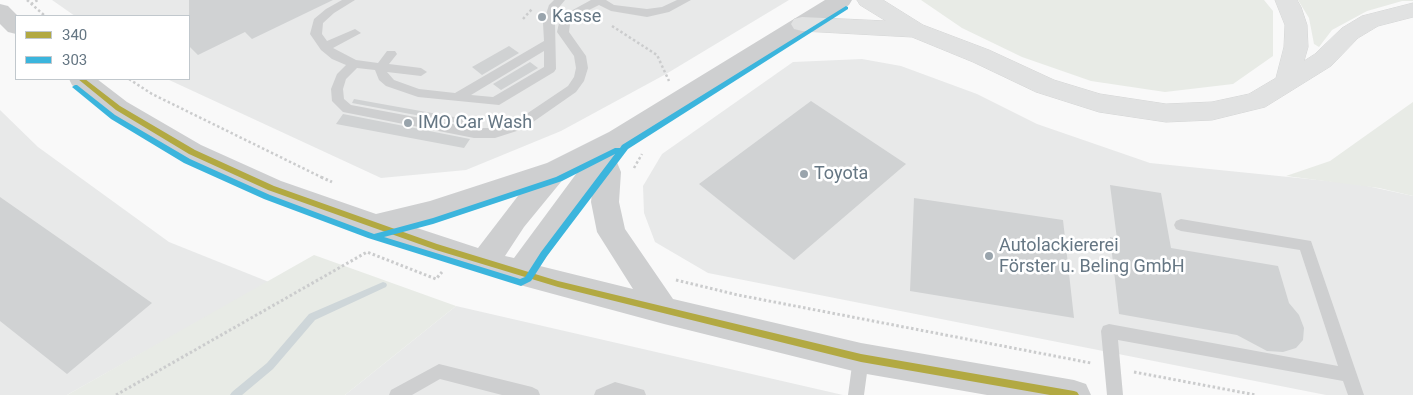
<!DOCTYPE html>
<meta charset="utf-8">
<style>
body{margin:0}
#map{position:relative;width:1413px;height:395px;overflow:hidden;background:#f9f9f9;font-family:Roboto,sans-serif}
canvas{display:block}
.legend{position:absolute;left:15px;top:15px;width:175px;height:65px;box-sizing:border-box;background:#fff;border:1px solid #c1c8cd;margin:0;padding:6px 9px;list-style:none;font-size:15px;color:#657683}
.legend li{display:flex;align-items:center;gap:10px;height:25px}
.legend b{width:25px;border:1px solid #c1c8cd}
</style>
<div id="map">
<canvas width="1413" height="395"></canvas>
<ul class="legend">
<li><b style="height:6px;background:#b2a942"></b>340</li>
<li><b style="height:6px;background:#3bb5dd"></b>303</li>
</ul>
</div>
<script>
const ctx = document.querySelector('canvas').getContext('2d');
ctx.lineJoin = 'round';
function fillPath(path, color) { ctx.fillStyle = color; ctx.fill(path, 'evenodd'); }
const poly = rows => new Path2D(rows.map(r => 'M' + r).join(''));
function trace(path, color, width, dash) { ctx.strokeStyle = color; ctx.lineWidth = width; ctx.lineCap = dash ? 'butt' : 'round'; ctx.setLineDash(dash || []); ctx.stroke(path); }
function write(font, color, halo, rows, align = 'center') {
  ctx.font = font + ' Roboto,sans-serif'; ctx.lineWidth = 5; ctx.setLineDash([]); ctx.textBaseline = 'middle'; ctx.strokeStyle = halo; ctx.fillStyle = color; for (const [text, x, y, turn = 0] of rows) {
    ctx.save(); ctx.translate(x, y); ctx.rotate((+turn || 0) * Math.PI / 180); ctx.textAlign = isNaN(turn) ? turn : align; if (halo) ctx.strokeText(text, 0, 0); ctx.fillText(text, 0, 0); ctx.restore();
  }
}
const built = poly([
 [52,0,789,0,666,74,561,131,466,170,381,178,167,79,189,79,189,16,75,16],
 [862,59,901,66,977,94,1037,124,1150,163,1358,184,1413,196,1413,395,1326,395,708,273,655,242,644,213,643,186,662,154,793,62],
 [0,110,38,147,169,242,269,282,67,395,0,395],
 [456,306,843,395,345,395]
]);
const green = poly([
 [921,0,1264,0,1273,11,1273,56,1233,84,1165,92,1091,81,1022,57,962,28],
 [1298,0,1413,0,1413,1,1402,1,1367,11,1332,30,1319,47,1314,44,1309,18],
 [1413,102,1413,196,1379,188,1286,176,1330,161],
 [314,255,456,306,345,395,67,395]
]);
const stream = poly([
 [383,282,386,283,387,285,386,287,315,320,273,369,242,395,230,395,232,392,267,363,309,314,383,282]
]);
const building = poly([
 [189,0,333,0,252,39,245,32,198,55,189,46],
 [509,46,519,53,482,75,472,67],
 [530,62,538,68,501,90,493,84],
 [354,99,482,122,479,126,474,126,352,103],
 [811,101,906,164,794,260,699,184],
 [343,114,470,139,464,148,336,124],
 [1110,185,1161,193,1171,248,1278,266,1289,303,1299,315,1304,328,1303,340,1296,348,1283,352,1267,351,1237,335,1119,314,1110,237,1117,239],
 [0,197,152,303,67,374,0,321],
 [914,198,1063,220,1074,318,910,291]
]);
const pathFar1 = poly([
 [27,0,45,16],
 [31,4,38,0],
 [523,19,532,9],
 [612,26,657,55,669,81],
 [129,79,152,94,323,178],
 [634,168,642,154]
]);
const path = poly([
 [321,177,332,182],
 [676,280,738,295,1091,363],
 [1134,372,1256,395],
 [116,395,367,252,436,279,442,272]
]);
const service = poly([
 [342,0,355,0,334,13,323,23,322,34,327,41,355,29,361,33,333,48,356,60,378,63,387,51,395,51,397,54,389,64,421,68,427,72,421,76,387,72,394,80,419,89,455,93,544,41,543,23,549,5,554,0,565,0,560,6,555,23,556,69,554,72,499,105,418,97,386,86,379,80,375,70,357,68,346,79,343,89,344,99,351,105,474,128,495,128,513,123,568,86,574,77,576,68,574,56,557,32,559,23,569,12,591,0,606,0,614,5,647,9,662,7,677,0,691,0,669,12,647,17,611,11,599,5,577,16,570,24,569,32,586,56,588,68,584,81,576,92,523,129,495,138,474,138,343,112,332,101,331,89,337,74,346,65,332,59,321,50,310,34,314,19,326,9,342,0],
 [544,51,544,67,493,97,471,95,544,51],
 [1181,219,1311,241,1364,395,1348,395,1343,381,1118,340,1123,395,1107,395,1101,331,1103,326,1109,324,1338,366,1300,250,1181,231,1176,229,1174,225,1176,221,1181,219],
 [861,351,867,353,869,358,864,395,848,395,853,358,855,353,861,351],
 [439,364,532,387,538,390,540,395,502,395,440,379,412,395,389,395,391,390,439,364],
 [615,382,644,390,646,395,594,395,596,390,615,382]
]);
const tertiary = poly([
 [825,0,852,0,849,5,623,148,616,160,621,172,619,202,625,229,673,299,861,343,1074,380,1086,384,1091,395,987,395,861,373,664,324,520,285,364,234,261,195,183,159,109,114,72,85,69,79,97,79,127,102,201,145,281,181,376,214,430,201,547,163,609,132,825,0],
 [579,170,514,258,505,256,524,227,565,177,579,170],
 [521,192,478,248,414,227,430,223,521,192],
 [592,193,591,202,597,232,633,289,540,266,592,193],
 [0,4,8,6,18,16,16,16,16,34,8,32,0,24,0,4]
]);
const motorway = poly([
 [857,0,883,0,923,25,989,50,1054,80,1100,94,1166,104,1212,102,1249,94,1276,78,1284,47,1285,25,1275,0,1297,0,1301,7,1307,25,1308,47,1304,61,1315,54,1342,28,1362,16,1413,3,1413,17,1378,26,1358,38,1331,66,1265,107,1212,120,1166,122,1099,112,1036,92,973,62,912,37,802,31,794,29,791,24,794,19,802,17,886,21,860,5,857,0]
]);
const bus1 = poly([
 [78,79,85,79,120,106,195,150,274,186,437,244,558,281,861,354,1074,391,1077,392,1079,395,1050,395,861,362,558,287,436,250,268,190,189,154,116,110,78,79]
]);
const bus2 = poly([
 [846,6,848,7,848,9,628,149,547,256,531,281,521,286,368,238,264,199,184,163,111,119,72,87,75,85,77,85,115,115,190,159,270,195,374,234,433,218,556,177,615,148,620,148,622,145,846,6],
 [615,154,541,252,525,277,520,279,384,237,433,224,562,181,615,154]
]);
const markers = [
 [542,17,5,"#99a4ac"],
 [408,123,5,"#99a4ac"],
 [804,174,5,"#99a4ac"],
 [989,256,5,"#99a4ac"]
];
const poiNames = [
 ["Kasse",552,17],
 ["IMO Car Wash",418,123],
 ["Toyota",814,174],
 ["Autolackiererei",999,246],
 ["Förster u. Beling GmbH",999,267]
];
fillPath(built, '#e8e9e9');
fillPath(green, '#e8ebe6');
fillPath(stream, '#ced6d9');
fillPath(building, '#d0d2d3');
trace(motorway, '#d5d6d6', 1);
trace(pathFar1, '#cbcccd', 2.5, [2.5, 2.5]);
trace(path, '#cbcccd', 3, [2.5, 2.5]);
fillPath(service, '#cecfd0');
fillPath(tertiary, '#cecfd0');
fillPath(motorway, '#e1e2e2');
fillPath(bus1, '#b2a942');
fillPath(bus2, '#3bb5dd');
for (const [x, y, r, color] of markers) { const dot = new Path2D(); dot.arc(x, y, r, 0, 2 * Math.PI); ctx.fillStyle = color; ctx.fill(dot); trace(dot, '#fff', 2); }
write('18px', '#657683', '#fff', poiNames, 'left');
</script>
